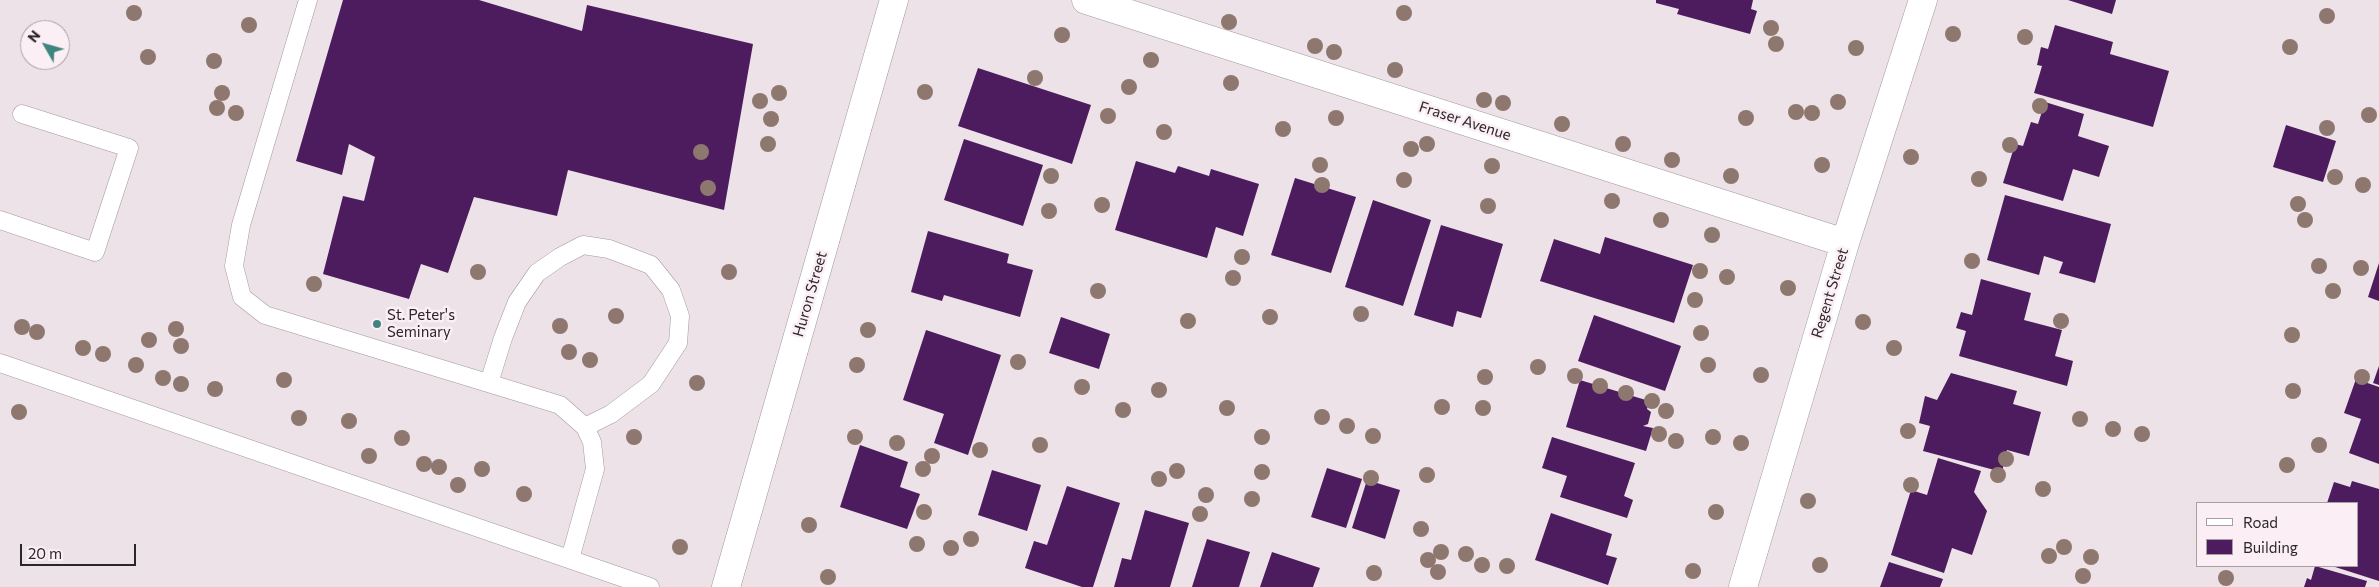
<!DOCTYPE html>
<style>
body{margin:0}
#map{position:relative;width:2379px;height:587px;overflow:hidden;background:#ede2e7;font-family:Commissioner,sans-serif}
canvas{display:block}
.legend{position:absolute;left:2196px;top:502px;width:162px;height:65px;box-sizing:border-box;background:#fbeff5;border:1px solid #a89fa3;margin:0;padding:6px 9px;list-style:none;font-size:15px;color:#2b2628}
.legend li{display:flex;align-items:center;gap:10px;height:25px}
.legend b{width:25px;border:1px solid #a89fa3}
.north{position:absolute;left:20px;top:20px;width:50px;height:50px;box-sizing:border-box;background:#fbeff5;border:1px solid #a89fa3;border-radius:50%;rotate:308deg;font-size:14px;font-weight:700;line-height:20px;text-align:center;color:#2b2628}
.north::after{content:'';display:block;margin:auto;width:18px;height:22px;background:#3e8580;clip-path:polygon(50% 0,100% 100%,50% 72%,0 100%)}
.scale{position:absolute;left:20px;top:544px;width:116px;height:22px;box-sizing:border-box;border:2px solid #2b2628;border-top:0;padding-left:6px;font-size:15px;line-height:18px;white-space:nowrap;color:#2b2628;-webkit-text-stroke:4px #fbeff5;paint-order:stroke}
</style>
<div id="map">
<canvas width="2379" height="587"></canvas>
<ul class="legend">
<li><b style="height:6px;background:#fff"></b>Road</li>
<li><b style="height:14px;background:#4d1c5e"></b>Building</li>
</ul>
<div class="north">N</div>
<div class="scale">20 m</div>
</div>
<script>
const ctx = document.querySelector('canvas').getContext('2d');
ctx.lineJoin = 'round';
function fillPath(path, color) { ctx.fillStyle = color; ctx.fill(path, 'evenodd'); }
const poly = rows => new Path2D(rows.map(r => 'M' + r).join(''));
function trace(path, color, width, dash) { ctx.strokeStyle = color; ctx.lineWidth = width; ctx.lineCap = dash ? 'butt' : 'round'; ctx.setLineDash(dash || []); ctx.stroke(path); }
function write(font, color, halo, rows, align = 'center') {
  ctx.font = font + ' Commissioner,sans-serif'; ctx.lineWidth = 5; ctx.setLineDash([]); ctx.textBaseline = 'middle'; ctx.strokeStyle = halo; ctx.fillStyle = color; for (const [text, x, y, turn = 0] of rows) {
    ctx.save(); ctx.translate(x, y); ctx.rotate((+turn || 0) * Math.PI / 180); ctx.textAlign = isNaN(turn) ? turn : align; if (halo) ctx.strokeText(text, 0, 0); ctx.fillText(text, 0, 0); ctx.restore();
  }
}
const building = poly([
 [343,0,479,0,582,31,587,5,753,44,724,210,568,170,557,216,474,197,448,273,421,264,409,299,323,274,343,196,364,201,375,157,349,144,342,175,296,161],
 [1656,0,1753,0,1751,9,1757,11,1750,34,1677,14,1679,9,1656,3],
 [2068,0,2116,0,2112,14],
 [2055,25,2113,42,2110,54,2169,71,2153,127,2034,93,2042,66,2037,65,2041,47,2048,49],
 [978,68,1091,105,1072,164,958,126],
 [2045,102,2084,114,2078,136,2109,146,2099,177,2073,169,2063,201,2003,183,2015,144,2023,146,2031,122,2038,124],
 [2286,125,2336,141,2323,182,2273,167],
 [964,139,1043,165,1023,226,944,200],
 [1136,161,1175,173,1178,166,1209,176,1211,169,1259,184,1243,236,1216,227,1207,258,1115,230],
 [1295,178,1356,197,1331,273,1271,255],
 [2005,195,2111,224,2095,283,2059,273,2063,262,2044,256,2039,275,1987,260],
 [1373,200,1431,220,1403,306,1345,287],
 [1441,225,1503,244,1481,318,1457,311,1453,327,1414,315],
 [928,231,1009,254,1007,263,1033,270,1020,317,944,295,942,301,911,292],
 [1605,237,1693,265,1674,323,1540,281,1554,239,1600,254],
 [2379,263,2379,301,2368,297],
 [1981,279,2031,293,2024,320,2062,330,2055,356,2073,361,2067,386,1959,356,1966,331,1956,328,1961,312,1972,315],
 [1594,315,1681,346,1665,391,1578,361],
 [1061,317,1110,334,1099,369,1049,353],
 [926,330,1001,355,968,455,934,443,944,414,903,400],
 [2379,366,2379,385,2373,383],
 [1951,373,2017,391,2013,404,2041,412,2029,456,2007,450,2002,472,1923,451,1930,426,1919,423,1925,396,1937,400],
 [2356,379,2379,387,2379,464,2349,453,2361,419,2344,413],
 [1580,380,1649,401,1647,409,1651,412,1648,424,1643,426,1653,428,1646,451,1566,427],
 [1552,437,1635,463,1624,496,1633,500,1627,518,1560,497,1567,476,1542,468],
 [860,445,908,462,900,487,920,494,907,529,840,507],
 [1938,458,1981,471,1974,492,1987,511,1972,555,1952,548,1944,573,1891,555,1911,490,1927,495],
 [1327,468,1362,479,1346,528,1311,517],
 [992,470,1041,485,1027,531,978,515],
 [1367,480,1400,490,1385,539,1352,528],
 [2352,481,2379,489,2379,581,2332,566,2358,566,2358,503,2327,503,2334,482,2350,487],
 [1067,486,1120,503,1093,587,1082,587,1025,568,1034,541,1047,545],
 [1145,510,1189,523,1170,587,1114,587,1122,558,1131,560],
 [1551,513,1612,534,1606,555,1617,558,1608,585,1535,560],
 [1207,539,1250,552,1239,587,1192,587],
 [1272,552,1320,568,1313,587,1260,587],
 [1889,562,1943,579,1940,587,1880,587],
 [2315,566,2367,581,2365,587,2304,587,2307,578,2311,580]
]);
const service = poly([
 [308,0,241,225,234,266,242,297,265,315,560,405,585,427,592,442,595,469,570,559],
 [0,220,95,252,129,148,22,114],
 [0,363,650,587],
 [489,383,503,338,517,302,537,273,560,257,583,245,609,249,651,265,671,290,680,316,678,343,651,384,611,414,585,427]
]);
const minor = poly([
 [1086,0,1845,243],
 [1743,587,1845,243,1923,0]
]);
const tertiary = poly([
 [726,587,894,0]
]);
const trees = [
 [134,13],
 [1404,13],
 [2327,16],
 [1229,22],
 [249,25],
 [1771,28],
 [1953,34],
 [1062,35],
 [2025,37],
 [1776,44],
 [1315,46],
 [2290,47],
 [1856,48],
 [1334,52],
 [148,57],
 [1151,60],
 [214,61],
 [1395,70],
 [1035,78],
 [1231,83],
 [1129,87],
 [925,92],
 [222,93],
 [779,93],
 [1484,100],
 [760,101],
 [1838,102],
 [1503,103],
 [2040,106],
 [217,108],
 [1796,112],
 [236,113],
 [1812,113],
 [2369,115],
 [1108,116],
 [1336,118],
 [1746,118],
 [771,119],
 [1562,124],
 [2327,128],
 [1283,129],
 [1164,132],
 [768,144],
 [1427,144],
 [1623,144],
 [2010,145],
 [1411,149],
 [701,152],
 [1911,157],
 [1672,160],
 [1320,165],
 [1822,165],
 [1492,166],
 [1051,176],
 [1731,176],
 [2335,177],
 [1979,179],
 [1404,180],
 [1322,185],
 [2363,185],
 [708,188],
 [1612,201],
 [2298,204],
 [1102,205],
 [1488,206],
 [1049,211],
 [1661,220],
 [2305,220],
 [1712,235],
 [1242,257],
 [1972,261],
 [2319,266],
 [2361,268],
 [1700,271],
 [478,272],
 [729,272],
 [1727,277],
 [1233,278],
 [314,284],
 [1788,288],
 [1098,291],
 [2333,291],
 [1695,300],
 [1361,314],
 [616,316],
 [1270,317],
 [1188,321],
 [2061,321],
 [1863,322],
 [560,326],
 [22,327],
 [176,329],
 [868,330],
 [37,332],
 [1701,333],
 [2292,335],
 [149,340],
 [181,346],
 [83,348],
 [1894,348],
 [569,352],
 [103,354],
 [590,360],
 [1018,362],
 [136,365],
 [857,365],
 [1708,365],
 [1538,367],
 [1761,375],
 [1575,376],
 [1485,377],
 [2362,377],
 [163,378],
 [284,380],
 [697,383],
 [181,384],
 [1600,386],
 [1082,387],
 [215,389],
 [1159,390],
 [2293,391],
 [1626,393],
 [1652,401],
 [1442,407],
 [1227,408],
 [1483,408],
 [1123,410],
 [1666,411],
 [19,412],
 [1322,417],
 [299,418],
 [2080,419],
 [349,421],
 [1347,426],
 [2113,429],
 [1908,431],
 [1659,434],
 [2142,434],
 [1373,436],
 [634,437],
 [855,437],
 [1262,437],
 [1713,437],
 [402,438],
 [1676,441],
 [897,443],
 [1741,443],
 [1040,445],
 [2319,445],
 [980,450],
 [369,456],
 [932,456],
 [2006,459],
 [424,464],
 [2287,465],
 [439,467],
 [482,469],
 [923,469],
 [1177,471],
 [1262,472],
 [1427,475],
 [1998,475],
 [1371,478],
 [1159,479],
 [458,485],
 [1911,485],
 [2043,489],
 [524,494],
 [1206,495],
 [1252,499],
 [1808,501],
 [924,512],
 [1716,512],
 [1200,514],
 [809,525],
 [1421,529],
 [971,539],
 [917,544],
 [680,547],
 [2064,547],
 [951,548],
 [1441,552],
 [1466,554],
 [2049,556],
 [2091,557],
 [1428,560],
 [1482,565],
 [1820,565],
 [1507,566],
 [1693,571],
 [1438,572],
 [1374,573],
 [2083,576],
 [828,577],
 [2226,578]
];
const markers = [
 [377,324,5,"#3e8580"]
];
const streetNames = [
 ["Fraser Avenue",1465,121,18],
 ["Regent Street",1830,293,-73],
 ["Huron Street",810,294,-74]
];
const poiNames = [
 ["St. Peter's",387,315],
 ["Seminary",387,332]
];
fillPath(building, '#4d1c5e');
trace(service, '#a3989d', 19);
trace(minor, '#a3989d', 29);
trace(tertiary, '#a3989d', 29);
trace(service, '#fff', 18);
trace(minor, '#fff', 28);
trace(tertiary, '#fff', 28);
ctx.fillStyle = '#8e776e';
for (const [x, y] of trees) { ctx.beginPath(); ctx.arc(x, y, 8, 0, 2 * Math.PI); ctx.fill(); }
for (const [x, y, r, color] of markers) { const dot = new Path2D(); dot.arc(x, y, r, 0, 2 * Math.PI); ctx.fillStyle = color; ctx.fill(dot); trace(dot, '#fbeff5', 2); }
write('15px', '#2b2628', '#fbeff5', streetNames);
write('15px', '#2b2628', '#fbeff5', poiNames, 'left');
</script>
